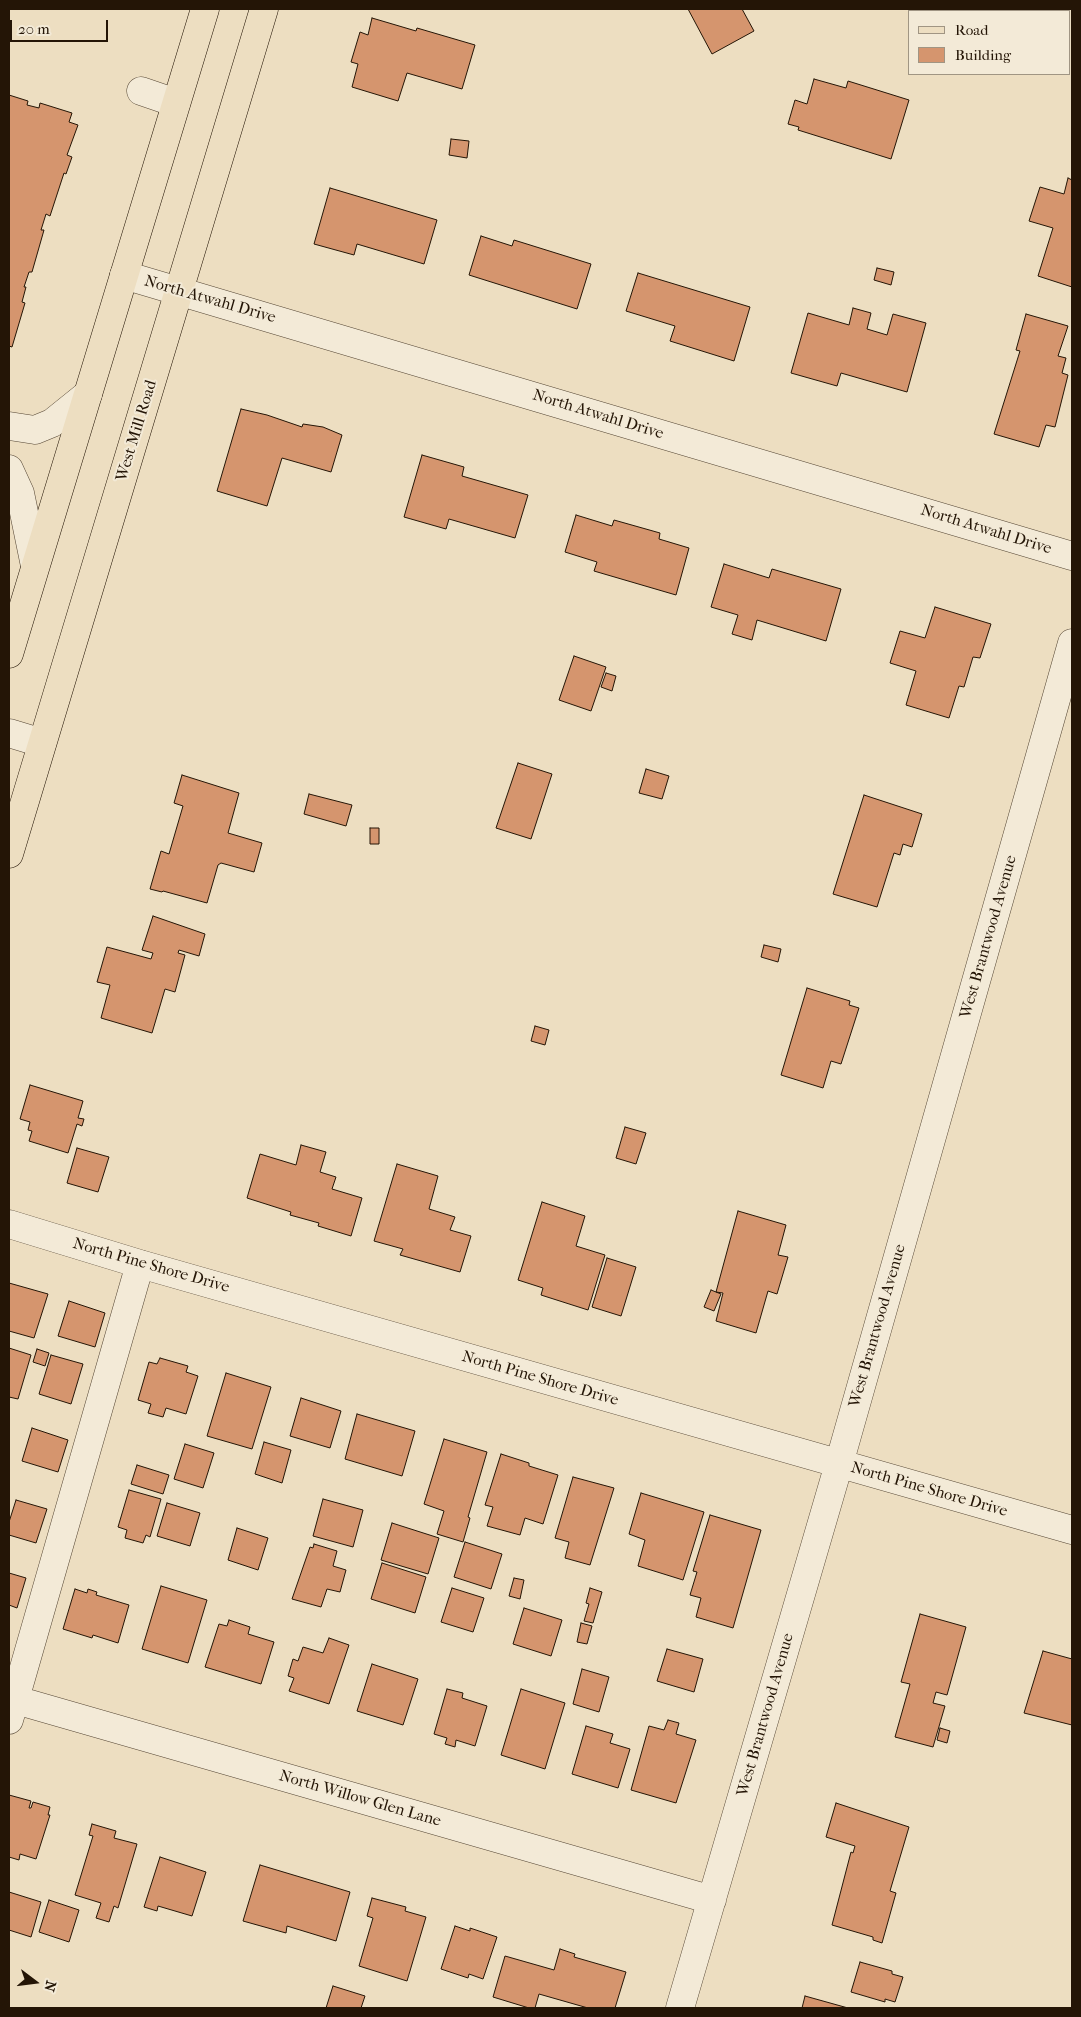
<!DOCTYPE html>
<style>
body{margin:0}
#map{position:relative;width:1081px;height:2017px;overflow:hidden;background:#eddec1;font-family:"IM FELL French Canon",serif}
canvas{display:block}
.frame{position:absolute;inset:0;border:10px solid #241506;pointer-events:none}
.legend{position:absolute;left:908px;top:10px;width:162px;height:65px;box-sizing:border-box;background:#f3ead7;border:1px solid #a09583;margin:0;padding:6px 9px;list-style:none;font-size:15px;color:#241506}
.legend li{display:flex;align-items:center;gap:10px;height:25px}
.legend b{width:25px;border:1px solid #a09583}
.north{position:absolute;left:10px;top:1957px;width:50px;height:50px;-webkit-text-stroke:4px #f3ead7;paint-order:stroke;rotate:105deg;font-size:14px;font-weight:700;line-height:20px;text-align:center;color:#241506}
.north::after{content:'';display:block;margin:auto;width:18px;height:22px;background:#241506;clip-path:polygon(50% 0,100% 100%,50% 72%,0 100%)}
.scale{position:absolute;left:10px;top:20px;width:98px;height:22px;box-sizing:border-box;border:2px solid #241506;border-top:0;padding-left:6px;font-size:15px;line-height:18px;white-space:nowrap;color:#241506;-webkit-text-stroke:4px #f3ead7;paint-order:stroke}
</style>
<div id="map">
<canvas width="1081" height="2017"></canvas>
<div class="frame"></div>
<ul class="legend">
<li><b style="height:6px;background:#eddec1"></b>Road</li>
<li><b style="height:14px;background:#d5956e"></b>Building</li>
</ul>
<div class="north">N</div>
<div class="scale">20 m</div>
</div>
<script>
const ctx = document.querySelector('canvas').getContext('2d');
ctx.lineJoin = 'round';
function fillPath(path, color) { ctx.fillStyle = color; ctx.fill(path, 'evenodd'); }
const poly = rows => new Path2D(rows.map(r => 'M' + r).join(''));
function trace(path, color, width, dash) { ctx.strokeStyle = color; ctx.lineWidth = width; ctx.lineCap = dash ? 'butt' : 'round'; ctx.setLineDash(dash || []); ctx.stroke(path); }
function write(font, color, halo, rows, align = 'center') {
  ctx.font = font + ' "IM FELL French Canon",serif'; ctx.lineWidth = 4; ctx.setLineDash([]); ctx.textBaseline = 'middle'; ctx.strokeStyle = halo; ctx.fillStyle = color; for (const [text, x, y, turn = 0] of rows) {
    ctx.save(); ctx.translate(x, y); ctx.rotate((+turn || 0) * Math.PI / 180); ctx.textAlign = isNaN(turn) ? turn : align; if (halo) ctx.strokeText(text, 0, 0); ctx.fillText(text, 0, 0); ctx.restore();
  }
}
const building = poly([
 [688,9,742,9,754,31,712,54,688,9],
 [372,18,416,31,417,28,475,45,462,89,407,73,398,101,352,87,358,64,351,62,360,32,368,35,372,18],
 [814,79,846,88,848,81,909,100,891,159,798,130,799,127,788,124,795,100,807,104,814,79],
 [9,95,28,101,27,105,39,108,40,103,72,113,69,122,78,125,67,155,72,157,66,174,64,173,50,216,46,214,41,230,44,230,32,272,29,272,24,287,26,287,22,302,25,303,12,347,9,346,9,95],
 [451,139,469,141,467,158,449,155,451,139],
 [1068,178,1072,180,1072,287,1038,276,1053,228,1029,221,1040,187,1064,194,1068,178],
 [330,188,437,220,424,264,357,244,354,255,314,244,330,188],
 [481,236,512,246,514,240,591,264,577,309,469,275,481,236],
 [877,268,894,272,891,285,874,280,877,268],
 [638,273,750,307,734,361,670,341,675,326,626,311,638,273],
 [853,308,871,313,867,329,887,335,893,314,926,323,907,392,841,373,837,386,791,373,808,313,849,325,853,308],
 [1026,314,1068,326,1058,356,1066,358,1062,373,1068,375,1055,427,1046,425,1039,447,994,434,1020,351,1016,350,1026,314],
 [241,409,267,415,302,427,303,424,323,427,342,435,331,472,282,458,267,506,217,491,241,409],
 [422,455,464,467,462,476,528,495,515,538,449,519,446,529,404,517,422,455],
 [576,515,612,526,614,520,660,533,659,539,689,548,676,595,594,571,597,562,565,552,576,515],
 [724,564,769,578,772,569,841,589,826,641,757,620,752,640,732,634,738,615,711,607,724,564],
 [935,607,991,624,980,658,973,657,964,687,959,686,949,718,906,705,916,671,890,663,900,631,925,638,935,607],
 [574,656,606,667,591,711,559,700,574,656],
 [606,673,616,676,612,691,601,687,606,673],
 [518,763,552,774,531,839,496,828,518,763],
 [646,769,669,776,662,799,639,793,646,769],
 [182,775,239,793,228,833,262,843,254,872,221,863,218,865,207,903,163,891,162,892,150,889,161,851,169,854,183,806,174,803,182,775],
 [309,794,352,805,346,826,304,814,309,794],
 [864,795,922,814,912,847,903,844,900,855,894,853,877,907,833,894,864,795],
 [370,828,379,828,379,844,370,844,370,828],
 [153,916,205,934,199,956,179,950,178,953,185,955,175,992,165,989,152,1033,101,1018,110,985,97,982,107,947,151,959,153,953,142,950,153,916],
 [764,945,781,949,778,962,761,957,764,945],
 [807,988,850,1001,849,1005,859,1008,841,1064,831,1061,823,1088,781,1075,807,988],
 [535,1026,549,1030,545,1045,531,1041,535,1026],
 [30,1085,83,1101,78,1118,84,1119,82,1126,77,1124,68,1153,29,1141,32,1131,28,1130,30,1122,20,1119,30,1085],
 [625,1127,646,1133,636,1164,616,1158,625,1127],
 [301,1145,326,1152,320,1172,336,1177,332,1189,362,1198,351,1236,318,1226,319,1223,290,1215,291,1212,247,1198,260,1154,296,1165,301,1145],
 [77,1148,109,1157,98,1192,67,1183,77,1148],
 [397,1164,438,1176,429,1209,455,1217,450,1230,471,1236,460,1272,400,1255,403,1249,374,1241,397,1164],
 [542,1202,585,1216,576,1246,605,1255,588,1310,541,1295,543,1288,518,1280,542,1202],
 [738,1211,786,1225,778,1255,788,1257,777,1294,768,1291,756,1333,716,1321,723,1293,716,1292,738,1211],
 [607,1258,636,1267,621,1316,592,1307,607,1258],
 [9,1283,48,1294,34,1338,9,1331,9,1283],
 [711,1290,721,1294,714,1311,704,1307,711,1290],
 [69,1301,105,1313,95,1347,58,1336,69,1301],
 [9,1348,31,1355,18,1399,9,1397,9,1348],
 [37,1349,49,1353,45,1366,33,1362,37,1349],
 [51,1355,83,1364,71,1404,39,1394,51,1355],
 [160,1358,188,1366,186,1372,198,1376,186,1414,166,1408,163,1417,148,1413,151,1404,138,1400,149,1362,157,1364,160,1358],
 [226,1373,271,1387,252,1449,207,1436,226,1373],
 [301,1398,341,1411,330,1448,290,1436,301,1398],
 [357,1414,415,1431,402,1476,345,1459,357,1414],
 [32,1428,68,1440,58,1472,22,1461,32,1428],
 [444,1439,487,1452,468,1517,470,1518,463,1542,437,1534,444,1511,424,1504,444,1439],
 [264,1442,291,1450,282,1483,255,1474,264,1442],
 [185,1444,214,1453,203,1488,174,1479,185,1444],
 [501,1454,529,1463,529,1466,558,1475,543,1524,525,1518,520,1535,487,1526,493,1507,485,1505,501,1454],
 [137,1465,169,1475,163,1494,131,1484,137,1465],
 [573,1477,614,1488,590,1565,565,1558,569,1542,555,1538,573,1477],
 [129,1490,161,1499,150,1537,146,1535,143,1543,125,1538,127,1530,118,1527,129,1490],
 [641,1493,704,1512,683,1580,638,1566,645,1540,629,1534,641,1493],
 [323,1499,363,1510,353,1547,313,1536,323,1499],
 [16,1500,47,1509,36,1543,9,1535,9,1522,16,1500],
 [167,1503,200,1513,190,1546,157,1536,167,1503],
 [710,1515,761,1530,733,1628,696,1617,701,1598,690,1595,697,1572,693,1571,710,1515],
 [392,1523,439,1538,428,1574,381,1560,392,1523],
 [237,1528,268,1538,258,1570,228,1560,237,1528],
 [465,1542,502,1554,491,1589,454,1577,465,1542],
 [314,1544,337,1551,333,1566,346,1570,340,1592,327,1589,321,1607,292,1599,310,1547,313,1548,314,1544],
 [382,1563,426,1577,415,1613,371,1599,382,1563],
 [9,1573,26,1578,17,1608,9,1605,9,1573],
 [514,1578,524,1580,520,1599,509,1596,514,1578],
 [161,1586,207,1600,188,1663,142,1649,161,1586],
 [452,1588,484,1598,473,1632,441,1622,452,1588],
 [590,1588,602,1592,593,1623,584,1621,589,1604,586,1603,590,1588],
 [75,1589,87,1593,88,1589,97,1592,96,1595,129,1605,118,1643,93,1635,92,1638,63,1629,75,1589],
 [524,1608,562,1620,551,1656,513,1644,524,1608],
 [920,1614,966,1627,947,1695,936,1692,933,1703,945,1706,933,1747,895,1737,910,1684,901,1682,920,1614],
 [229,1620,250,1627,248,1634,274,1642,261,1684,205,1667,219,1624,227,1626,229,1620],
 [581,1623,592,1626,587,1644,577,1642,581,1623],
 [329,1638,349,1645,329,1704,289,1691,294,1678,288,1676,293,1659,298,1661,303,1647,323,1653,329,1638],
 [667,1649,703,1659,694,1692,657,1681,667,1649],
 [1043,1651,1072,1659,1072,1725,1024,1713,1043,1651],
 [372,1664,418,1679,403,1725,357,1711,372,1664],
 [582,1669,609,1677,599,1712,573,1704,582,1669],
 [447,1689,463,1693,462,1698,487,1706,475,1746,456,1740,455,1747,445,1744,447,1738,434,1734,447,1689],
 [521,1689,565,1703,545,1769,501,1755,521,1689],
 [668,1720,679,1723,676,1734,696,1740,676,1803,631,1790,649,1726,664,1730,668,1720],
 [586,1726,613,1734,610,1743,630,1749,618,1788,572,1774,586,1726],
 [940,1728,950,1731,947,1743,937,1740,940,1728],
 [9,1795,31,1801,29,1808,31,1808,33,1802,50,1807,48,1815,50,1815,36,1859,20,1854,19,1860,9,1857,9,1795],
 [836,1803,909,1827,890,1891,896,1893,882,1943,873,1940,873,1937,832,1925,851,1852,853,1853,855,1846,826,1837,836,1803],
 [92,1824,116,1831,114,1838,137,1844,118,1908,114,1906,109,1922,96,1918,101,1903,75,1895,93,1836,89,1835,92,1824],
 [160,1857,206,1872,192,1916,158,1906,157,1911,144,1907,160,1857],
 [260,1865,350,1892,336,1941,287,1926,286,1933,243,1921,260,1865],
 [9,1892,41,1902,31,1937,9,1930,9,1892],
 [372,1898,406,1907,405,1911,426,1917,407,1981,359,1966,373,1918,367,1916,372,1898],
 [49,1900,79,1910,69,1942,39,1932,49,1900],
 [455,1926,470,1931,470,1928,497,1937,483,1979,469,1974,468,1978,441,1969,455,1926],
 [560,1949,575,1954,574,1957,626,1972,615,2008,588,2008,539,1994,535,2008,529,2008,493,1997,505,1956,554,1970,560,1949],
 [860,1962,892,1971,892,1974,903,1977,895,2002,885,1999,885,2002,851,1992,860,1962],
 [333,1986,365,1996,361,2008,326,2008,333,1986],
 [805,1996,848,2008,802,2008,805,1996]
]);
const minor = poly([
 [141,91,176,103],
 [124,275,1072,556],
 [9,426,35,430,52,423,88,394],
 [9,469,20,493,35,566],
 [9,733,42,743],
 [9,1224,140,1264,1072,1530],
 [9,1698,712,1900],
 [9,1720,140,1264],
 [680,2008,839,1464,1072,643]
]);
const major = poly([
 [9,654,205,9],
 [9,854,264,9]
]);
const streetNames = [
 ["North Atwahl Drive",210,300,16],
 ["North Atwahl Drive",598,415,17],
 ["West Mill Road",137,431,-73],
 ["North Atwahl Drive",986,530,17],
 ["West Brantwood Avenue",989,937,-74],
 ["North Pine Shore Drive",151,1266,16],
 ["West Brantwood Avenue",878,1326,-74],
 ["North Pine Shore Drive",540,1379,16],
 ["North Pine Shore Drive",929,1490,16],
 ["West Brantwood Avenue",766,1715,-74],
 ["North Willow Glen Lane",360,1799,16]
];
fillPath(building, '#d5956e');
trace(building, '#241506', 1);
trace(minor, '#564735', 29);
trace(major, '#241506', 29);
trace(minor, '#f3ead7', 28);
trace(major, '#eddec1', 28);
write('16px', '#241506', '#f3ead7', streetNames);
</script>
